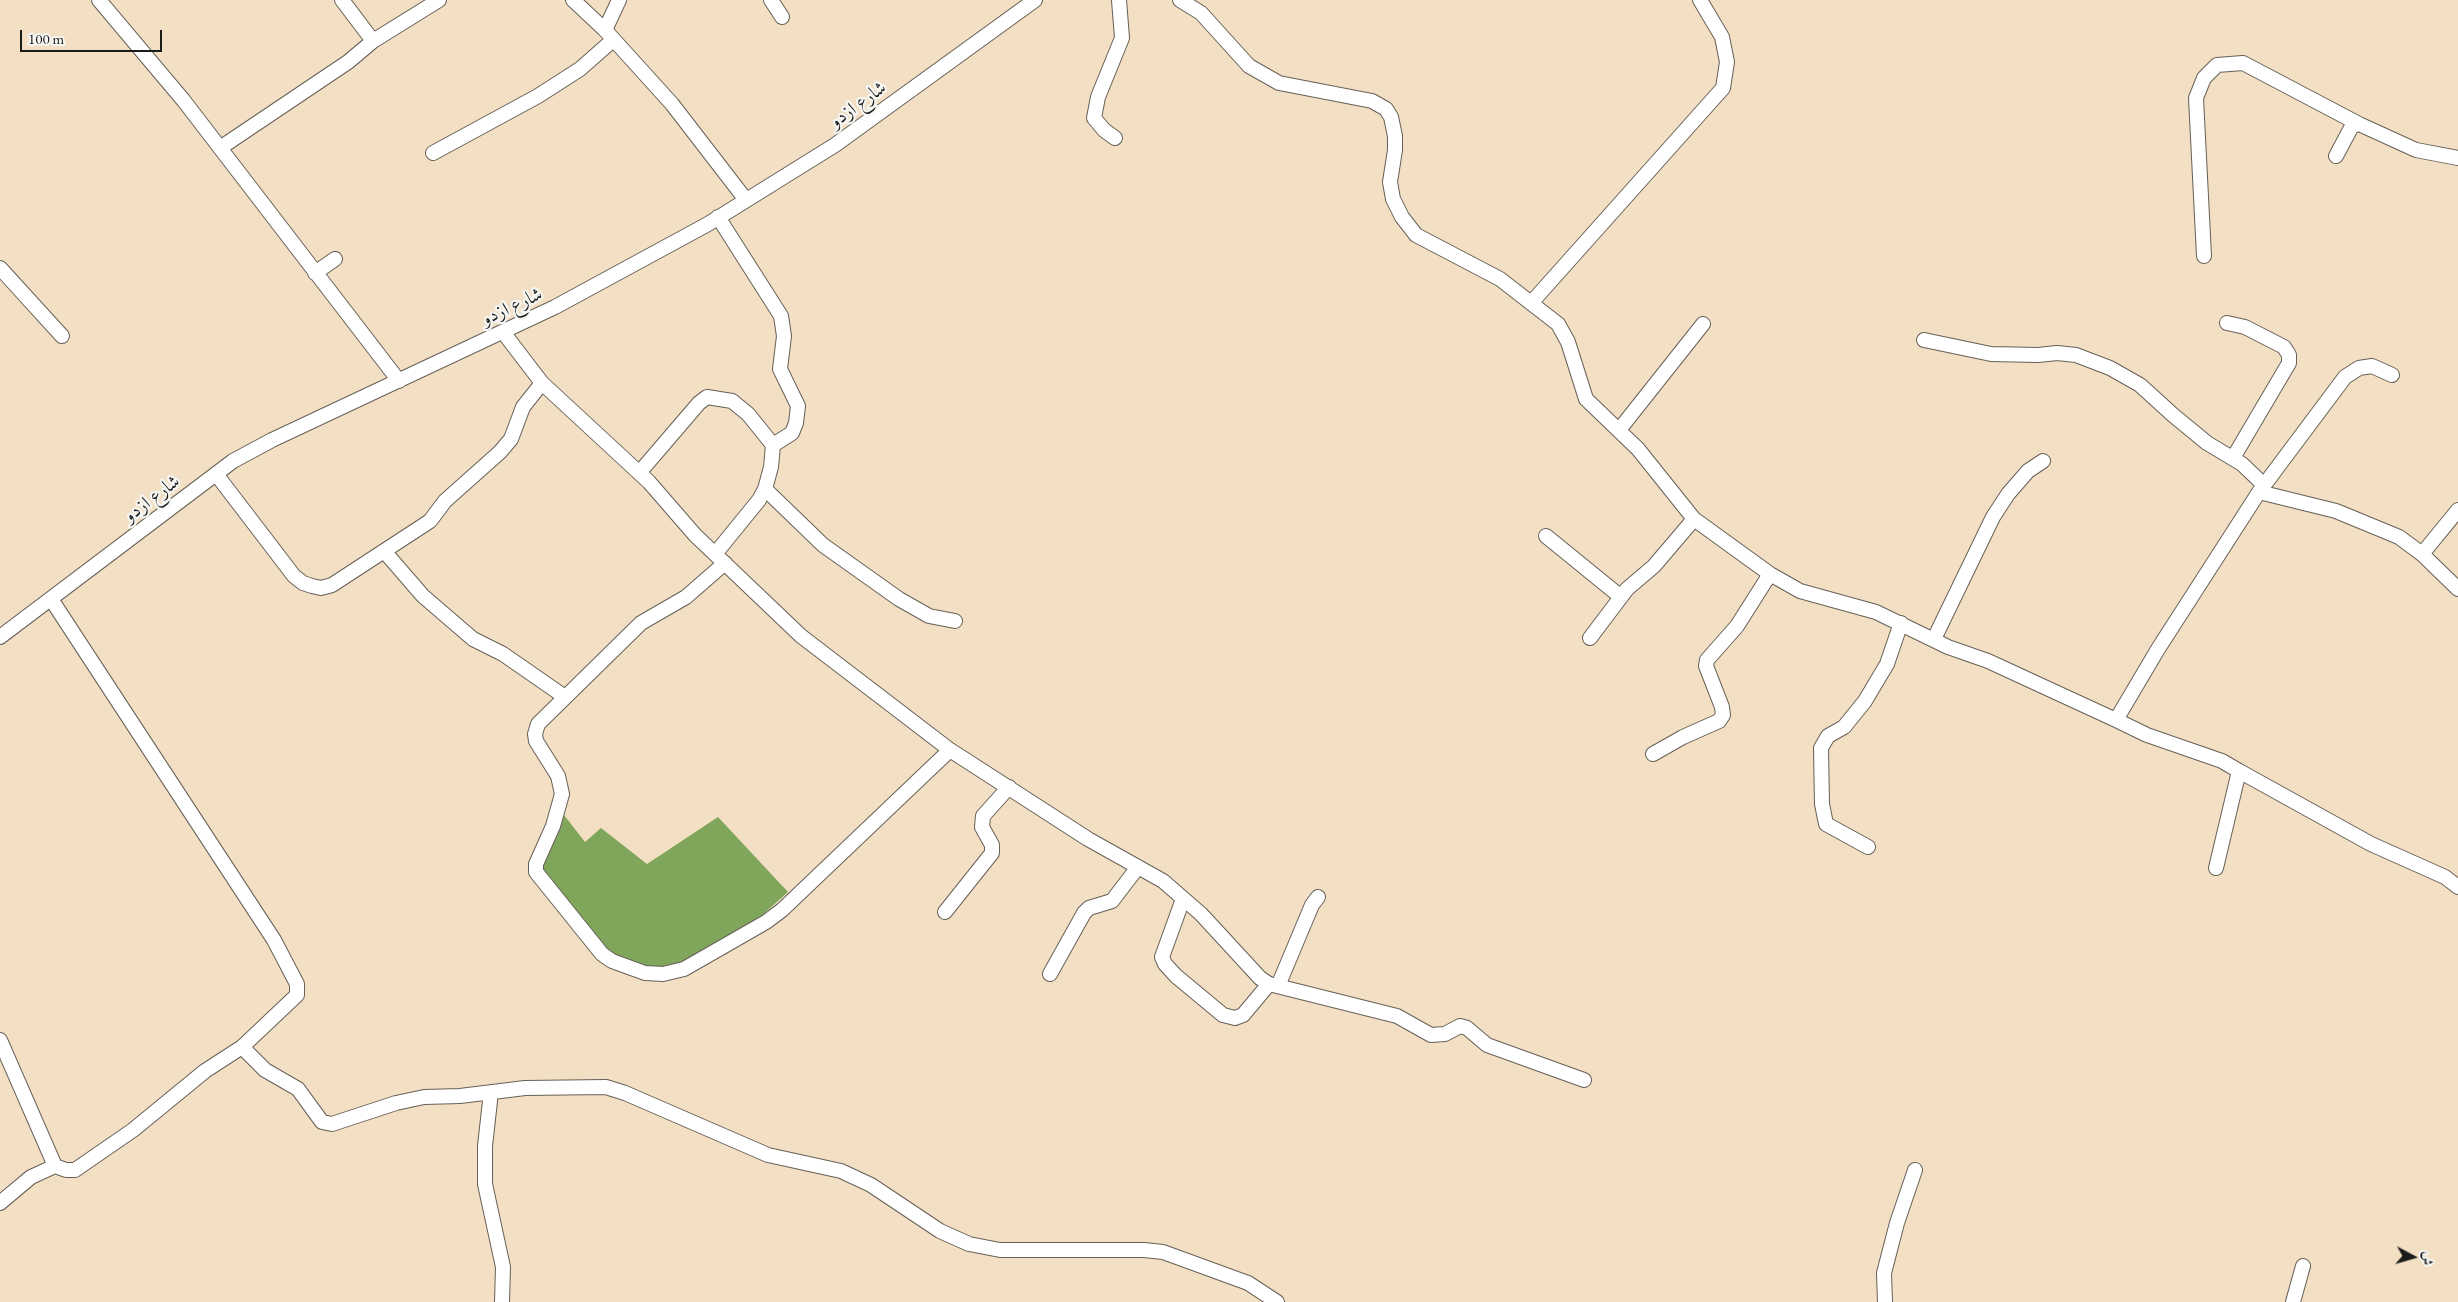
<!DOCTYPE html>
<meta charset="utf-8">
<style>
body{margin:0}
#map{position:relative;width:2458px;height:1302px;overflow:hidden;background:#f2dfc4;font-family:"EB Garamond",Amiri,serif}
canvas{display:block}
.north{position:absolute;left:2388px;top:1232px;width:50px;height:50px;-webkit-text-stroke:4px #f6f6f2;paint-order:stroke;rotate:96deg;font-size:14px;font-weight:700;line-height:20px;text-align:center;color:#1c1c1c}
.north::after{content:'';display:block;margin:auto;width:18px;height:22px;background:#1c1c1c;clip-path:polygon(50% 0,100% 100%,50% 72%,0 100%)}
.scale{position:absolute;left:20px;top:30px;width:142px;height:22px;box-sizing:border-box;border:2px solid #1c1c1c;border-top:0;padding-left:6px;font-size:15px;line-height:18px;white-space:nowrap;color:#1c1c1c;-webkit-text-stroke:4px #f6f6f2;paint-order:stroke}
</style>
<div id="map">
<canvas width="2458" height="1302"></canvas>
<div class="north">ش</div>
<div class="scale">100 m</div>
</div>
<script>
const ctx = document.querySelector('canvas').getContext('2d');
ctx.lineJoin = 'round';
function fillPath(path, color) { ctx.fillStyle = color; ctx.fill(path, 'evenodd'); }
const poly = rows => new Path2D(rows.map(r => 'M' + r).join(''));
function trace(path, color, width, dash) { ctx.strokeStyle = color; ctx.lineWidth = width; ctx.lineCap = dash ? 'butt' : 'round'; ctx.setLineDash(dash || []); ctx.stroke(path); }
function write(font, color, halo, rows, align = 'center') {
  ctx.font = font + ' "EB Garamond",Amiri,serif'; ctx.lineWidth = 4.5; ctx.setLineDash([]); ctx.textBaseline = 'middle'; ctx.strokeStyle = halo; ctx.fillStyle = color; for (const [text, x, y, turn = 0] of rows) {
    ctx.save(); ctx.translate(x, y); ctx.rotate((+turn || 0) * Math.PI / 180); ctx.textAlign = isNaN(turn) ? turn : align; if (halo) ctx.strokeText(text, 0, 0); ctx.fillText(text, 0, 0); ctx.restore();
  }
}
const forest = poly([
 [564,815,585,842,601,828,647,864,718,817,788,892,759,918,703,953,667,969,643,967,611,955,541,867]
]);
const minor = poly([
 [99,0,184,101,399,381],
 [342,0,373,41],
 [573,0,605,30],
 [619,0,605,30,672,104,746,200],
 [771,0,782,17],
 [1180,0,1201,13,1249,66,1279,83,1372,101,1386,109,1391,117,1395,136,1395,150,1390,182,1393,199,1402,217,1416,235,1500,279,1558,324,1568,342,1586,399,1638,449,1694,519,1770,574,1800,591,1876,612,1948,647,1988,661,2116,720,2158,649,2259,492,2345,377,2359,368,2372,366,2392,375],
 [1115,138,1104,130,1094,118,1098,97,1122,38,1119,0],
 [220,148,348,62,373,41,439,0],
 [433,153,538,96,580,69,613,40],
 [2336,156,2352,126,2359,124,2416,150,2458,158],
 [2204,256,2196,98,2204,78,2217,65,2243,63,2359,124],
 [0,268,62,336],
 [315,273,335,259],
 [1532,302,1723,88,1727,62,1722,37,1700,0],
 [2227,323,2245,327,2284,347,2289,355,2289,363,2233,458],
 [503,332,542,383,649,482,695,535,801,636,950,750,1088,839,1163,881,1201,914,1260,978,1269,984,1397,1016,1431,1035,1445,1034,1460,1026,1467,1028,1487,1045,1584,1080],
 [1924,340,1991,354,2038,355,2057,353,2076,355,2110,368,2140,385,2173,415,2207,443,2242,464,2264,485],
 [1619,430,1703,324],
 [639,473,699,403,707,397,732,401,748,414,773,445],
 [216,474,294,576,303,583,312,586,321,588,332,585,430,521,445,501,500,452,511,439,523,407,542,383],
 [765,489,823,545,899,599,929,616,955,621],
 [2259,492,2336,511,2399,537,2422,554,2458,589],
 [1546,536,1621,597],
 [384,551,423,596,473,639,503,654,565,697],
 [715,554,759,500,765,489,771,467,773,445,792,433,796,423,798,406,780,369,784,336,781,316,718,217],
 [2422,554,2458,510],
 [725,563,686,597,641,623,538,724,535,734,536,741,558,776,562,794,553,826,536,864,536,872,602,954,612,961,645,973,663,974,684,969,766,922,782,910,950,750],
 [0,637,233,461,272,440,555,307,708,224,835,145,1035,0],
 [1590,638,1627,589,1654,566,1694,519],
 [1934,639,1993,517,2008,494,2028,471,2043,461],
 [2116,720,2147,735,2222,761,2239,771,2216,868],
 [1653,754,1683,737,1719,721,1723,715,1722,707,1706,666,1707,660,1737,626,1770,574],
 [2239,771,2371,844,2445,877,2458,887],
 [1868,847,1826,824,1822,804,1821,748,1828,736,1844,727,1865,701,1887,664,1901,623],
 [1183,899,1162,957,1165,964,1176,976,1223,1015,1235,1018,1243,1015,1269,984],
 [945,912,992,853,992,845,982,827,983,816,1009,787],
 [1050,974,1084,913,1089,908,1112,901,1138,867],
 [1278,986,1312,905,1318,897],
 [0,1040,55,1166],
 [242,1047,265,1070,298,1089,322,1122,332,1124,396,1103,424,1097,460,1096,525,1088,606,1087,625,1093,768,1155,841,1171,871,1185,940,1231,969,1244,1000,1250,1144,1250,1163,1252,1248,1283,1277,1302],
 [491,1092,485,1146,485,1184,503,1267,502,1302],
 [0,1203,31,1177,55,1166,66,1170,75,1170,133,1130,205,1071,242,1047,297,995,297,984,274,940,51,599],
 [1885,1302,1884,1273,1897,1223,1915,1170],
 [2293,1302,2303,1266]
]);
const streetNames = [
 ["شارع ازدو",858,105,-36],
 ["شارع ازدو",512,307,-25],
 ["شارع ازدو",152,499,-37]
];
fillPath(forest, '#80a65c');
trace(minor, '#676057', 16);
trace(minor, '#fff', 14);
write('19px', '#1c1c1c', '#f6f6f2', streetNames);
</script>
